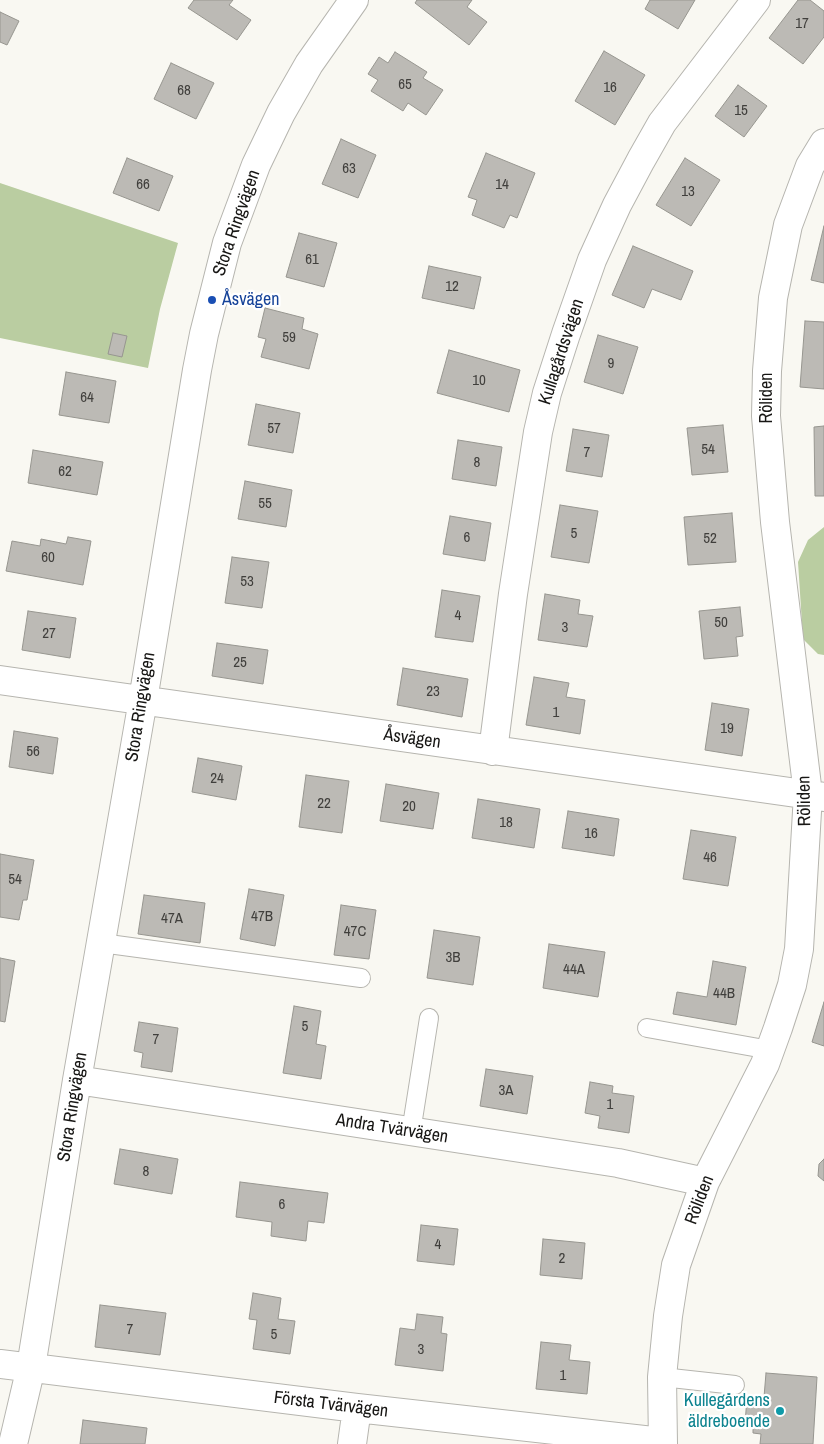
<!DOCTYPE html>
<meta charset="utf-8">
<style>
body{margin:0}
canvas{display:block;background:#f9f8f2}
</style>
<canvas width="824" height="1444"></canvas>
<script>
const ctx = document.querySelector('canvas').getContext('2d');
ctx.lineJoin = 'round';
function fillPath(path, color) { ctx.fillStyle = color; ctx.fill(path, 'evenodd'); }
const poly = rows => new Path2D(rows.map(r => 'M' + r).join(''));
function trace(path, color, width, dash) { ctx.strokeStyle = color; ctx.lineWidth = width; ctx.lineCap = dash ? 'butt' : 'round'; ctx.setLineDash(dash || []); ctx.stroke(path); }
function write(font, color, halo, rows, align = 'center') {
  ctx.font = font + ' "Archivo Narrow",sans-serif'; ctx.lineWidth = 4.5; ctx.setLineDash([]); ctx.textBaseline = 'middle'; ctx.strokeStyle = halo; ctx.fillStyle = color; for (const [text, x, y, turn = 0] of rows) {
    ctx.save(); ctx.translate(x, y); ctx.rotate((+turn || 0) * Math.PI / 180); ctx.textAlign = isNaN(turn) ? turn : align; if (halo) ctx.strokeText(text, 0, 0); ctx.fillText(text, 0, 0); ctx.restore();
  }
}
const green = poly([
 [0,183,178,243,160,309,148,368,0,338],
 [824,527,824,655,818,654,803,639,798,562,808,540]
]);
const building = poly([
 [194,0,233,0,229,5,251,20,237,40,188,8,194,0],
 [417,0,472,0,467,7,487,22,469,45,415,3,417,0],
 [650,0,695,0,678,29,645,9,650,0],
 [798,0,810,0,824,11,824,37,803,64,769,38,798,0],
 [0,12,19,21,7,45,0,42,0,12],
 [604,51,645,75,615,125,575,101,604,51],
 [395,52,427,72,423,78,443,90,426,115,408,103,403,111,371,91,378,80,368,74,379,57,388,63,395,52],
 [171,63,214,83,196,119,154,99,171,63],
 [738,85,767,106,744,137,715,116,738,85],
 [341,139,376,155,358,198,322,184,341,139],
 [486,153,535,173,517,218,510,215,504,228,472,215,477,200,468,197,486,153],
 [127,158,173,176,159,211,113,193,127,158],
 [685,158,720,180,691,226,656,205,685,158],
 [824,226,824,283,811,280,824,226],
 [299,233,337,243,324,287,286,277,299,233],
 [633,246,693,271,681,300,652,289,644,308,612,295,633,246],
 [429,266,481,277,474,309,422,298,429,266],
 [265,308,304,318,302,329,318,334,309,369,261,357,266,339,258,337,265,308],
 [805,321,824,322,824,389,800,387,805,321],
 [113,333,127,336,122,357,108,354,113,333],
 [598,335,638,347,623,394,584,382,598,335],
 [449,350,520,370,509,412,437,393,449,350],
 [66,372,116,381,109,423,59,415,66,372],
 [256,404,300,413,293,453,248,445,256,404],
 [723,425,728,472,692,475,687,428,723,425],
 [824,426,824,496,815,496,814,427,824,426],
 [573,429,609,435,602,477,566,471,573,429],
 [458,440,502,447,496,486,452,479,458,440],
 [33,450,103,462,97,495,28,483,33,450],
 [245,481,292,490,286,527,238,519,245,481],
 [560,505,598,511,589,563,551,557,560,505],
 [732,513,736,562,688,565,684,517,732,513],
 [450,516,491,523,485,561,443,554,450,516],
 [68,537,91,541,83,585,6,571,12,541,40,546,41,539,66,544,68,537],
 [232,557,269,562,262,608,225,603,232,557],
 [442,590,480,596,473,642,435,637,442,590],
 [545,594,580,600,578,614,593,616,587,647,538,640,545,594],
 [740,607,743,636,736,637,738,656,704,659,699,611,740,607],
 [28,611,76,618,70,658,22,650,28,611],
 [217,643,268,650,263,684,212,676,217,643],
 [403,668,468,679,462,717,397,705,403,668],
 [534,677,569,683,566,697,585,700,580,734,526,725,534,677],
 [712,703,749,709,742,756,705,750,712,703],
 [14,731,58,738,53,774,9,767,14,731],
 [198,758,242,766,236,800,192,792,198,758],
 [306,775,349,781,342,833,299,827,306,775],
 [386,784,439,793,433,829,380,821,386,784],
 [478,799,540,809,534,848,472,838,478,799],
 [568,811,619,819,614,856,562,848,568,811],
 [691,830,736,837,728,886,683,879,691,830],
 [0,854,34,860,27,900,23,900,19,920,0,917,0,854],
 [249,889,284,895,275,946,240,939,249,889],
 [144,895,205,903,200,943,138,934,144,895],
 [341,905,376,910,369,959,334,955,341,905],
 [434,930,480,937,473,985,427,978,434,930],
 [549,944,605,952,598,997,543,988,549,944],
 [0,958,15,961,5,1022,0,1021,0,958],
 [713,961,746,967,736,1025,673,1014,677,992,707,997,713,961],
 [824,1002,824,1046,812,1042,824,1002],
 [294,1006,321,1011,316,1044,326,1046,321,1079,283,1073,294,1006],
 [139,1022,178,1028,172,1072,141,1067,143,1053,134,1051,139,1022],
 [486,1069,533,1076,527,1114,480,1106,486,1069],
 [590,1082,613,1086,612,1093,634,1096,629,1133,598,1128,600,1116,585,1113,590,1082],
 [120,1149,178,1159,172,1194,114,1184,120,1149],
 [824,1159,824,1181,818,1176,819,1164,824,1159],
 [240,1182,328,1193,324,1223,308,1221,306,1241,271,1236,272,1222,236,1217,240,1182],
 [421,1225,458,1229,454,1265,417,1261,421,1225],
 [543,1239,585,1243,582,1279,540,1275,543,1239],
 [253,1293,281,1298,278,1319,295,1321,290,1354,253,1349,257,1320,249,1319,253,1293],
 [100,1305,166,1313,160,1355,95,1347,100,1305],
 [417,1314,443,1317,441,1333,447,1334,443,1371,395,1365,400,1328,415,1330,417,1314],
 [541,1342,571,1345,569,1360,590,1362,587,1394,536,1389,541,1342],
 [766,1373,817,1377,813,1444,760,1444,761,1434,753,1433,753,1426,745,1425,747,1396,764,1397,766,1373],
 [83,1420,147,1428,145,1444,80,1444,83,1420]
]);
const lane = poly([
 [101,943,361,978],
 [647,1028,770,1050],
 [411,1132,429,1018],
 [662,1377,735,1385]
]);
const street = poly([
 [0,680,824,797],
 [493,751,513,594,538,432,547,393,566,334,592,260,617,205,641,160,662,123,756,0],
 [77,1080,618,1163,705,1182],
 [0,1364,357,1408,662,1442],
 [13,1444,31,1367,77,1080,143,700,197,370,204,334,227,243,256,165,281,113,309,64,354,0],
 [352,1444,357,1408],
 [663,1444,662,1377,668,1316,676,1265,705,1182,765,1064,778,1028,792,985,799,949,808,794,775,522,766,416,767,371,773,298,788,225,810,166,824,143]
]);
const markers = [
 [212,300,5,"#1a4fb4"],
 [780,1411,5,"#0f9aa8"]
];
const numberNames = [
 ["17",802,24],
 ["65",405,85],
 ["16",610,88],
 ["68",184,91],
 ["15",741,111],
 ["63",349,169],
 ["66",143,185],
 ["14",502,185],
 ["13",688,192],
 ["61",312,260],
 ["12",452,287],
 ["59",289,338],
 ["9",611,364],
 ["10",479,381],
 ["64",87,398],
 ["57",274,429],
 ["54",708,450],
 ["7",587,453],
 ["8",477,463],
 ["62",65,472],
 ["55",265,504],
 ["5",574,534],
 ["6",467,538],
 ["52",710,539],
 ["60",48,558],
 ["53",247,582],
 ["4",458,616],
 ["50",721,623],
 ["3",565,628],
 ["27",49,634],
 ["25",240,663],
 ["23",433,692],
 ["1",556,713],
 ["19",727,729],
 ["56",33,752],
 ["24",217,779],
 ["22",324,804],
 ["20",409,807],
 ["18",506,823],
 ["16",591,834],
 ["46",710,858],
 ["54",15,880],
 ["47B",262,917],
 ["47A",172,919],
 ["47C",355,932],
 ["3B",453,958],
 ["44A",574,970],
 ["44B",724,994],
 ["5",305,1027],
 ["7",156,1040],
 ["3A",506,1091],
 ["1",610,1105],
 ["8",146,1172],
 ["6",282,1205],
 ["4",438,1245],
 ["2",562,1259],
 ["7",130,1330],
 ["5",274,1335],
 ["3",421,1350],
 ["1",563,1376]
];
const streetNames = [
 ["Stora Ringvägen",237,223,-71],
 ["Kullagårdsvägen",562,352,-72],
 ["Röliden",767,398,-90],
 ["Stora Ringvägen",141,707,-81],
 ["Åsvägen",412,739,8],
 ["Röliden",805,801,-91],
 ["Stora Ringvägen",73,1107,-81],
 ["Andra Tvärvägen",392,1129,9],
 ["Röliden",700,1200,-69],
 ["Första Tvärvägen",331,1405,7]
];
const transitNames = [
 ["Åsvägen",222,300]
];
const cultureNames = [
 ["Kullegårdens",770,1401],
 ["äldreboende",770,1422]
];
fillPath(green, '#bacda1');
fillPath(building, '#bcbab5');
trace(building, '#979690', 1);
trace(lane, '#b6b5af', 20);
trace(street, '#b6b5af', 30);
trace(lane, '#fff', 18);
trace(street, '#fff', 28);
for (const [x, y, r, color] of markers) { const dot = new Path2D(); dot.arc(x, y, r, 0, 2 * Math.PI); ctx.fillStyle = color; ctx.fill(dot); trace(dot, '#fff', 2); }
write('15px', '#403f3c', null, numberNames);
write('18px', '#171614', '#fff', streetNames);
write('18px', '#164399', '#fff', transitNames, 'left');
write('18px', '#0d838f', '#fff', cultureNames, 'right');
</script>
